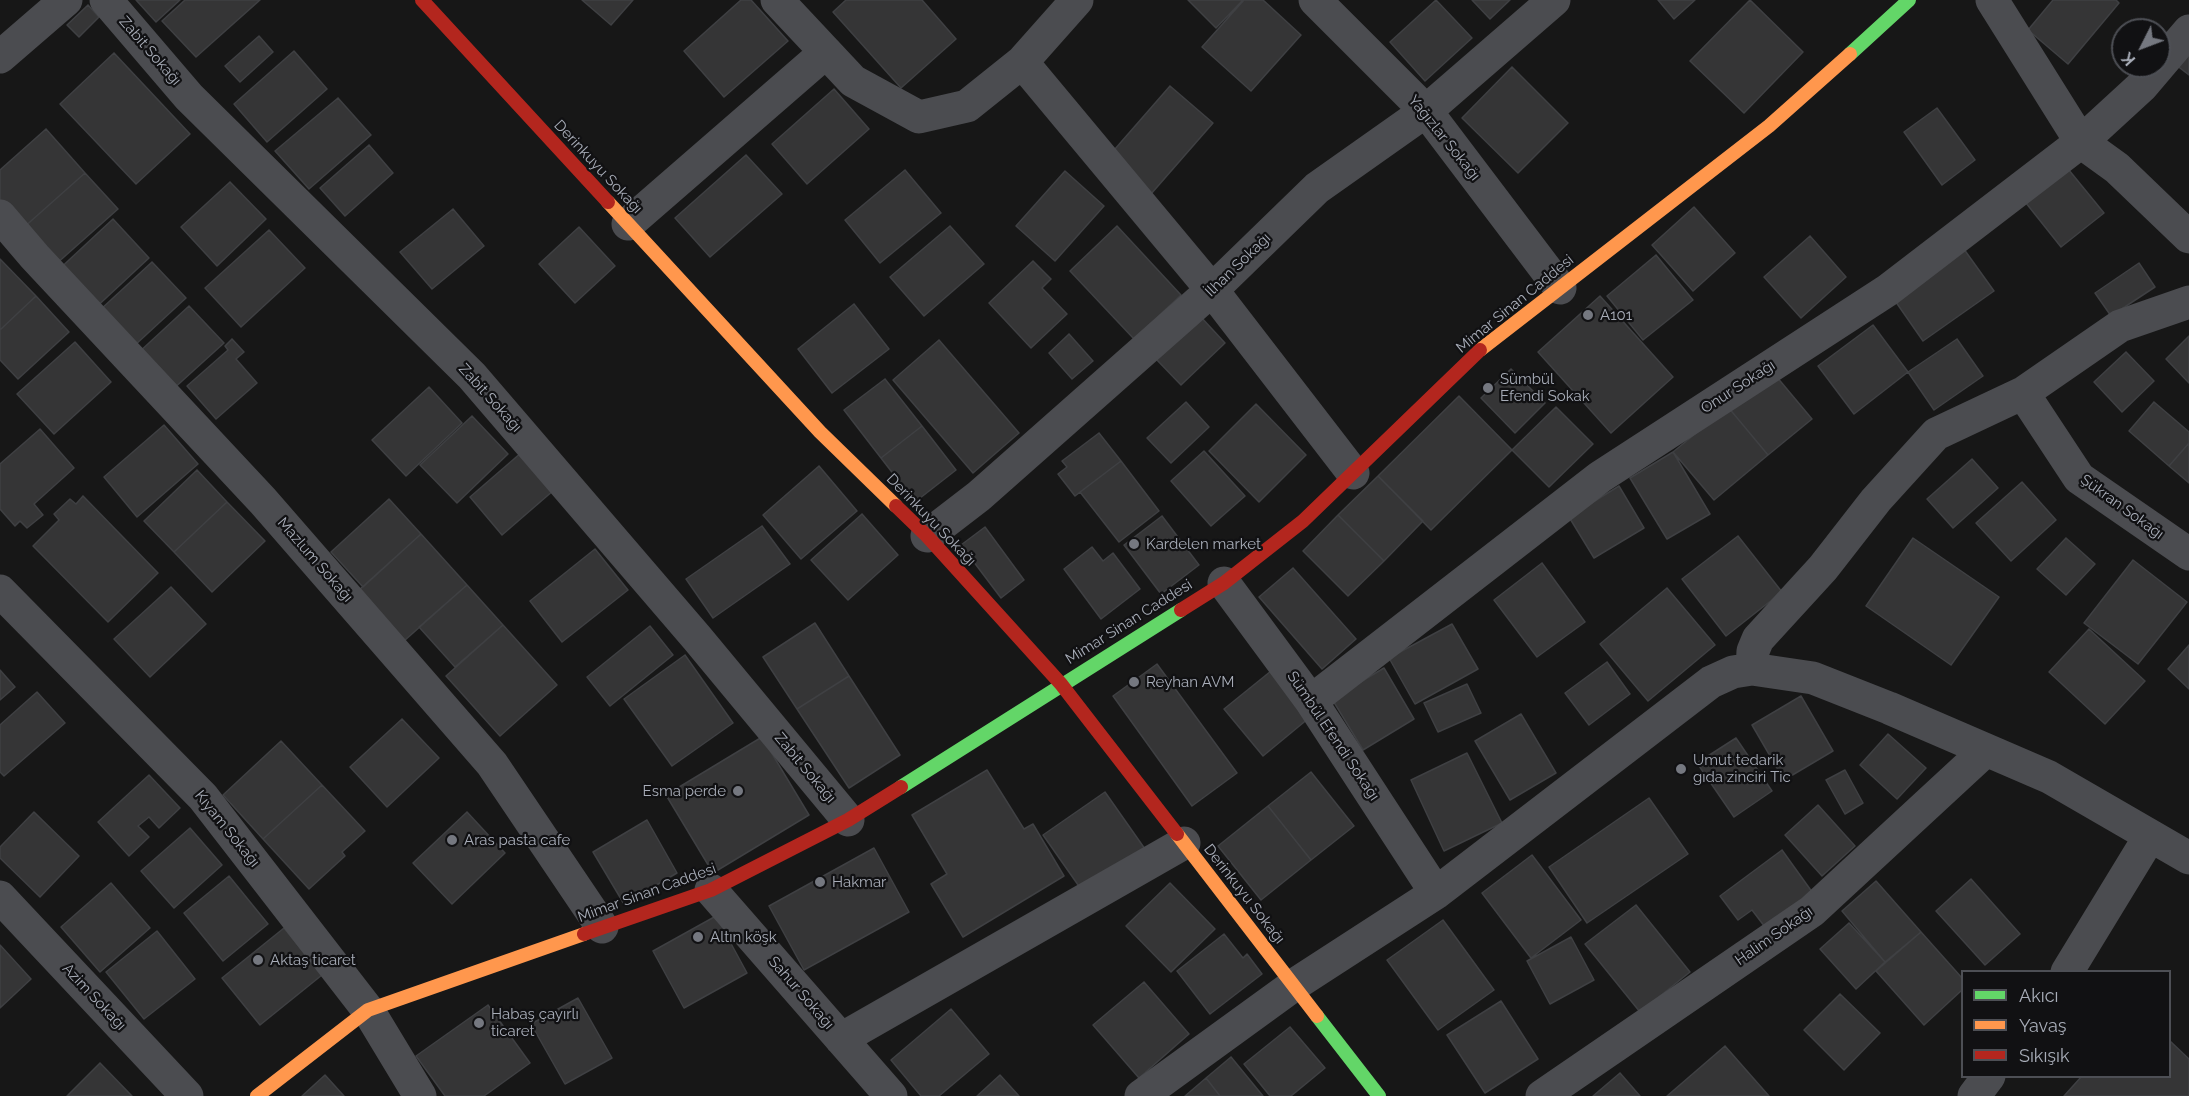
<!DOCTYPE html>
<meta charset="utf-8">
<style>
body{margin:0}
#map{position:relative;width:2189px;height:1096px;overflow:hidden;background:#171717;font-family:Raleway,sans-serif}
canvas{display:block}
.legend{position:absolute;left:1961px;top:970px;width:210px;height:108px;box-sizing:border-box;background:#111113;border:2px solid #4d4f55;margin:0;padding:8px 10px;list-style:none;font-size:18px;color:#a8adb8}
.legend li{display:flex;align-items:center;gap:12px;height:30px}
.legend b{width:30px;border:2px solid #4d4f55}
.north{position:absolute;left:2111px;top:18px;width:60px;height:60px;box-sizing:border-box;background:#111113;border:2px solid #4d4f55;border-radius:50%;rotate:228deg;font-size:16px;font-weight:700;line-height:24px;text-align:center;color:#a8adb8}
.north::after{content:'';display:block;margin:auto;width:21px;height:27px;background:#757880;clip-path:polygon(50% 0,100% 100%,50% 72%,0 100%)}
</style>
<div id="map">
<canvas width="2189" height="1096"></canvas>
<ul class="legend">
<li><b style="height:8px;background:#63d668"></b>Akıcı</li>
<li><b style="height:8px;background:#ff974d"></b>Yavaş</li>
<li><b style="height:8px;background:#b3261e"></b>Sıkışık</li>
</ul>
<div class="north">K</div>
</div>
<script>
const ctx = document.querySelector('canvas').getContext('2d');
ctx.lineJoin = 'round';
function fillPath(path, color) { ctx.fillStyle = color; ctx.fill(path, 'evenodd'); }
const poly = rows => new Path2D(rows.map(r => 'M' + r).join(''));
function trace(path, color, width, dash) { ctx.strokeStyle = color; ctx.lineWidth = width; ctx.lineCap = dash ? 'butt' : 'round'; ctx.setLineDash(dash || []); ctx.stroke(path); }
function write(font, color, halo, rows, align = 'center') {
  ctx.font = font + ' Raleway,sans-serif'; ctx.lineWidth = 4.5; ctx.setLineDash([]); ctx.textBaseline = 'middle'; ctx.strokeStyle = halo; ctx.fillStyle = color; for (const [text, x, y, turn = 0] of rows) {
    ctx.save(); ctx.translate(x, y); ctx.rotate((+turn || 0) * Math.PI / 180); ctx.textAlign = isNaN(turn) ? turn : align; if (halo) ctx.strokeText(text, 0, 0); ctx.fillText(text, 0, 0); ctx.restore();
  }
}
const building = poly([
 [136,0,180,0,156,22,136,0],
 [185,0,260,0,196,57,162,21,185,0],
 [582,0,633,0,611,25,582,0],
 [741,0,751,0,788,41,724,97,684,51,741,0],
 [846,0,922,0,956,39,901,88,833,12,846,0],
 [1188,0,1243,0,1216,28,1188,0],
 [1244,0,1263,0,1301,35,1251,91,1202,47,1244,0],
 [1436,0,1472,38,1425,81,1390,42,1436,0],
 [1472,0,1510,0,1490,19,1472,0],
 [1658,0,1695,0,1674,19,1658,0],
 [1750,0,1803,52,1744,113,1690,61,1750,0],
 [2053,0,2116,0,2119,3,2068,64,2028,30,2053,0],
 [88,5,99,17,79,37,67,25,88,5],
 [259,36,273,52,240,82,225,66,259,36],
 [2189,49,2189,75,2176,65,2189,49],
 [294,51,327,89,267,142,234,104,294,51],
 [114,53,190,134,136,184,60,104,114,53],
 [1512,67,1568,123,1518,173,1462,118,1512,67],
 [1170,86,1213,123,1151,194,1108,157,1170,86],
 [834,89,869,129,807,184,772,144,834,89],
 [338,98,371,135,309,189,275,151,338,98],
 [1937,108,1975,160,1942,185,1904,132,1937,108],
 [46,129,85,173,22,229,0,204,0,170,46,129],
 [369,145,393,173,345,216,320,188,369,145],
 [746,155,782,194,710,257,675,218,746,155],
 [2064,164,2104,213,2061,247,2022,198,2064,164],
 [905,170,941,213,880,263,845,220,905,170],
 [1065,171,1104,206,1055,261,1016,226,1065,171],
 [85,173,118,209,55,265,22,229,85,173],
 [230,182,266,219,217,266,181,227,230,182],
 [1694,207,1735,253,1693,291,1652,245,1694,207],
 [453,209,484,246,432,289,400,252,453,209],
 [113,219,149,258,91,312,55,273,113,219],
 [950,226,984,264,924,316,890,277,950,226],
 [1117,226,1181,295,1134,339,1070,271,1117,226],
 [579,227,615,266,575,303,539,264,579,227],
 [269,230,305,268,241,327,205,288,269,230],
 [1810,236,1846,277,1801,318,1764,277,1810,236],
 [1961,245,1994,291,1923,341,1891,295,1961,245],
 [1656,255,1693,300,1643,340,1607,296,1656,255],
 [0,259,36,296,0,330,0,259],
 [1033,261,1051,279,1042,288,1067,314,1031,348,989,303,1033,261],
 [152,262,186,298,134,346,100,310,152,262],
 [2139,263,2155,287,2111,316,2095,293,2139,263],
 [36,296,69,332,18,379,0,360,0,330,36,296],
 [1600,296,1673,377,1611,433,1538,352,1600,296],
 [854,304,889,349,832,393,798,349,854,304],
 [189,306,224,343,171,391,137,354,189,306],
 [1200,316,1225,343,1181,385,1155,358,1200,316],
 [1873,325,1908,372,1854,414,1818,366,1873,325],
 [1069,334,1093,361,1072,379,1049,353,1069,334],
 [2189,336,2189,383,2166,359,2189,336],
 [232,339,244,352,236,359,257,383,216,419,187,386,228,350,225,346,232,339],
 [1957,339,1983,376,1934,410,1908,372,1957,339],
 [939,340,1019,433,973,473,893,380,939,340],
 [75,342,111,382,54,434,17,394,75,342],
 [2126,352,2154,381,2122,412,2094,382,2126,352],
 [1511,369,1545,403,1515,433,1481,398,1511,369],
 [1771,370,1812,419,1768,455,1728,407,1771,370],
 [885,379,922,426,881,458,844,410,885,379],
 [429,387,462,423,406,476,372,440,429,387],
 [1459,396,1512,450,1431,530,1378,476,1459,396],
 [1186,402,1209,427,1171,463,1147,438,1186,402],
 [2154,402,2189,432,2189,443,2169,466,2129,431,2154,402],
 [1256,404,1306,455,1259,502,1209,451,1256,404],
 [1556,407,1593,444,1549,487,1512,450,1556,407],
 [1728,407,1768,455,1714,500,1673,452,1728,407],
 [472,416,508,454,457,503,420,465,472,416],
 [164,425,198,464,137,517,104,477,164,425],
 [922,426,956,470,915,502,881,458,922,426],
 [40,429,74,468,34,504,43,515,27,528,20,521,15,526,0,509,0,464,40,429],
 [1099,433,1121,461,1075,496,1058,474,1067,467,1062,461,1099,433],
 [2189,443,2189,483,2169,466,2189,443],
 [1204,451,1245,496,1211,526,1171,481,1204,451],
 [522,452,554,490,502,535,470,497,522,452],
 [1673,452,1710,514,1667,539,1630,478,1673,452],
 [1972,459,1998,488,1953,528,1927,499,1972,459],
 [1121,461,1159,511,1119,542,1080,492,1121,461],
 [819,466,857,511,801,559,763,515,819,466],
 [197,470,227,502,174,552,144,521,197,470],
 [1378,476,1423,521,1384,561,1338,515,1378,476],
 [2022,482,2056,520,2011,561,1976,523,2022,482],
 [1619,486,1644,528,1594,558,1569,517,1619,486],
 [83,496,158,573,108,622,33,546,59,520,54,514,70,499,76,504,83,496],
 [389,499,421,534,363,587,331,552,389,499],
 [227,502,265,541,212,592,174,552,227,502],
 [862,514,898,555,848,600,811,560,862,514],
 [1338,515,1384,561,1348,596,1303,551,1338,515],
 [1162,516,1199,565,1161,594,1124,545,1162,516],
 [762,526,790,564,713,618,686,579,762,526],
 [985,527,1024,580,1001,598,961,545,985,527],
 [421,534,467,585,404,641,359,590,421,534],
 [1738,536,1782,592,1726,636,1682,579,1738,536],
 [1913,538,1999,597,1951,665,1866,606,1913,538],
 [2066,538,2095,564,2066,595,2037,569,2066,538],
 [1092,547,1103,561,1113,553,1140,589,1101,619,1064,569,1092,547],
 [595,549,628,590,562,642,530,601,595,549],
 [2133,560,2187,602,2138,664,2084,623,2133,560],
 [1542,563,1585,622,1537,657,1494,600,1542,563],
 [1293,568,1356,639,1322,669,1259,597,1293,568],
 [467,585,503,625,455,667,419,627,467,585],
 [171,587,206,624,150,677,114,639,171,587],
 [1667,588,1715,645,1648,701,1600,644,1667,588],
 [815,623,849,676,797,709,763,657,815,623],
 [1452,624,1478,669,1415,704,1389,658,1452,624],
 [503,625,557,685,500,736,446,676,503,625],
 [650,626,673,655,610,706,587,677,650,626],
 [2089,629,2145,681,2105,724,2049,672,2089,629],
 [2189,645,2189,689,2168,669,2189,645],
 [685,655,733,723,672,766,624,699,685,655],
 [1607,662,1630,694,1589,725,1565,693,1607,662],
 [1157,664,1237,773,1192,806,1113,696,1157,664],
 [1384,668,1414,719,1363,750,1332,699,1384,668],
 [0,670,15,687,0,700,0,670],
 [1271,671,1309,718,1263,756,1224,709,1271,671],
 [849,676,900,755,849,788,797,709,849,676],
 [1467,684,1481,713,1438,732,1424,703,1467,684],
 [37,692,65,723,4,776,0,772,0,725,37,692],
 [1801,696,1833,751,1784,780,1752,725,1801,696],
 [1521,714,1556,773,1510,800,1475,741,1521,714],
 [402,719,439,758,387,807,350,767,402,719],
 [1888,734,1926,768,1897,799,1860,765,1888,734],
 [762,737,809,815,713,873,666,795,762,737],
 [1736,738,1772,791,1734,817,1697,763,1736,738],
 [281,741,322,785,263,839,223,795,281,741],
 [1467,753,1502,823,1444,851,1411,780,1467,753],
 [987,770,1024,829,1033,824,1064,876,963,937,931,884,947,874,912,815,987,770],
 [1845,770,1863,803,1845,814,1826,780,1845,770],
 [1311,772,1354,826,1311,860,1268,806,1311,772],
 [149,775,180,808,159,828,149,817,138,826,149,837,129,856,98,822,149,775],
 [322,785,365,831,342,852,345,856,309,889,263,839,322,785],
 [1105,792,1145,849,1083,892,1043,835,1105,792],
 [1649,798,1688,854,1587,923,1549,867,1649,798],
 [1818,805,1855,846,1822,876,1785,835,1818,805],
 [1268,806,1311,860,1261,900,1218,846,1268,806],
 [34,812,79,856,40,897,0,858,0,847,34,812],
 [467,812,505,853,452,904,413,863,467,812],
 [647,820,677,873,624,904,593,852,647,820],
 [190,828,222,865,174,908,141,871,190,828],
 [874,848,909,912,804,970,769,906,874,848],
 [1782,850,1815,896,1768,931,1752,910,1738,920,1720,896,1782,850],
 [1532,855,1581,920,1531,958,1482,893,1532,855],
 [229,876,268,924,223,961,184,913,229,876],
 [1971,879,2020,934,1985,965,1936,911,1971,879],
 [1876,881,1921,932,1885,962,1842,911,1876,881],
 [111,883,150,928,100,972,61,927,111,883],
 [1170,883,1215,929,1171,972,1126,926,1170,883],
 [1636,905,1690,972,1640,1012,1585,944,1636,905],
 [716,916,747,973,684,1008,653,951,716,916],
 [1443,920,1494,990,1438,1030,1387,960,1443,920],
 [1849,923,1885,962,1856,989,1820,949,1849,923],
 [284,928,322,975,260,1025,222,978,284,928],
 [157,931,195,979,144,1019,106,972,157,931],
 [1921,932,1962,978,1962,990,1924,1025,1876,971,1921,932],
 [1224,934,1243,958,1247,954,1262,974,1210,1014,1177,971,1224,934],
 [1571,937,1594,980,1550,1004,1527,961,1571,937],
 [0,945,31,979,0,1008,0,945],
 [1144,982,1189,1034,1139,1078,1093,1025,1144,982],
 [1840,994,1880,1033,1844,1070,1804,1030,1840,994],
 [578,998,612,1058,565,1084,531,1024,578,998],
 [1501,1001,1538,1059,1485,1093,1447,1035,1501,1001],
 [488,1005,530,1063,484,1096,445,1096,416,1056,488,1005],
 [951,1009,989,1054,939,1096,921,1096,891,1060,951,1009],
 [1290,1027,1325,1068,1291,1096,1270,1096,1244,1064,1290,1027],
 [2170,1041,2189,1059,2189,1096,2064,1096,2082,1076,2170,1076,2170,1041],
 [1725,1046,1769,1096,1667,1096,1725,1046],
 [1231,1057,1263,1096,1220,1096,1206,1078,1231,1057],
 [100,1063,132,1096,67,1096,100,1063],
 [1620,1073,1640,1096,1593,1096,1620,1073],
 [325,1075,344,1096,302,1096,325,1075],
 [1000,1075,1019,1096,977,1096,1000,1075],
 [1206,1078,1220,1096,1185,1096,1206,1078]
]);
const street = poly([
 [106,0,189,97,472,376,697,638,848,820],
 [777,0,853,81,919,117,967,106,1022,62,1212,290,1353,473],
 [1315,0,1426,111,1560,288],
 [1992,0,2081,142,2117,168,2189,237],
 [0,57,66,0],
 [1022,62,1077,0],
 [2159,66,2189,31],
 [0,216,35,257,263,501,492,764,602,927],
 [628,224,826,52],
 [2023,393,2079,478,2189,554],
 [927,536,979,496,1212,290,1317,188,1426,111,1554,0],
 [1224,583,1311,701,1436,893],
 [0,591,203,797,368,1010,420,1096],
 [1752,669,1753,651,1758,639,1823,568,1876,500,1936,434,2023,393,2120,326,2189,302],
 [1311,701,1600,477,1888,290,2081,142,2142,86,2159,66],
 [711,890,891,1096],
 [0,897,187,1096],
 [2067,972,2150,836],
 [841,1039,1184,843],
 [1141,1096,1294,985,1436,893,1711,682,1733,672,1752,669,1813,678,1889,708,2049,777,2189,858],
 [1542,1096,1812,911,1985,751],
 [1974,1096,1989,1076]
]);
const fast = poly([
 [1850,54,1909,0],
 [901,787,1181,610],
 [1317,1016,1379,1096]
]);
const slow = poly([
 [608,202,820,432,896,506],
 [1480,350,1769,126,1850,54],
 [1177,834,1317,1016],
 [257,1096,368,1010,584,934]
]);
const jam = poly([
 [422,0,608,202],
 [896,506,927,536,1061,684,1177,834],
 [1181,610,1224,583,1303,521,1480,350],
 [584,934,711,890,848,820,901,787]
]);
const markers = [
 [1588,315,6,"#757880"],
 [1488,388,6,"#757880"],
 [1134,544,6,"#757880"],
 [1134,682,6,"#757880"],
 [1681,769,6,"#757880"],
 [738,791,6,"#757880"],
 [452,840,6,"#757880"],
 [820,882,6,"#757880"],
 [698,937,6,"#757880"],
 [258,960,6,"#757880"],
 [479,1023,6,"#757880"]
];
const streetNames = [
 ["Zabit Sokağı",150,51,49],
 ["Yağızlar Sokağı",1444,138,51],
 ["Derinkuyu Sokağı",598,167,47],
 ["İlhan Sokağı",1238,265,-44],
 ["Mimar Sinan Caddesi",1515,304,-39],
 ["Onur Sokağı",1738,387,-33],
 ["Zabit Sokağı",490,398,48],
 ["Şükran Sokağı",2122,507,36],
 ["Derinkuyu Sokağı",931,520,46],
 ["Mazlum Sokağı",315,560,49],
 ["Mimar Sinan Caddesi",1129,622,-32],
 ["Sümbül Efendi Sokağı",1333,736,56],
 ["Zabit Sokağı",805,768,50],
 ["Kıyam Sokağı",227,829,51],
 ["Mimar Sinan Caddesi",647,893,-20],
 ["Derinkuyu Sokağı",1244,894,52],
 ["Halim Sokağı",1774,936,-35],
 ["Sahur Sokağı",801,993,49],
 ["Azim Sokağı",94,997,47]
];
const poiNames = [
 ["A101",1600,315],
 ["Sümbül",1500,379],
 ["Efendi Sokak",1500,396],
 ["Kardelen market",1146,544],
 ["Reyhan AVM",1146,682],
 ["Umut tedarik",1693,760],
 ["gıda zinciri Tic",1693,777],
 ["Esma perde",726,791,"right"],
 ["Aras pasta cafe",464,840],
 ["Hakmar",832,882],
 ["Altın köşk",710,937],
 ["Aktaş ticaret",270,960],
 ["Habaş çayırlı",491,1014],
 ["ticaret",491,1031]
];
fillPath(building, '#353536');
trace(building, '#3f4043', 1.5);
trace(street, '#4b4c50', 33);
trace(fast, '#63d668', 14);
trace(slow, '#ff974d', 14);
trace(jam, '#b3261e', 14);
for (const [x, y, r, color] of markers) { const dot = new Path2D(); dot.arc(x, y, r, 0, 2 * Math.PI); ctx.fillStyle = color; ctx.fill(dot); trace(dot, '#111113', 2); }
write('15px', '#a8adb8', '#111113', streetNames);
write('15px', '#a8adb8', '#111113', poiNames, 'left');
</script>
